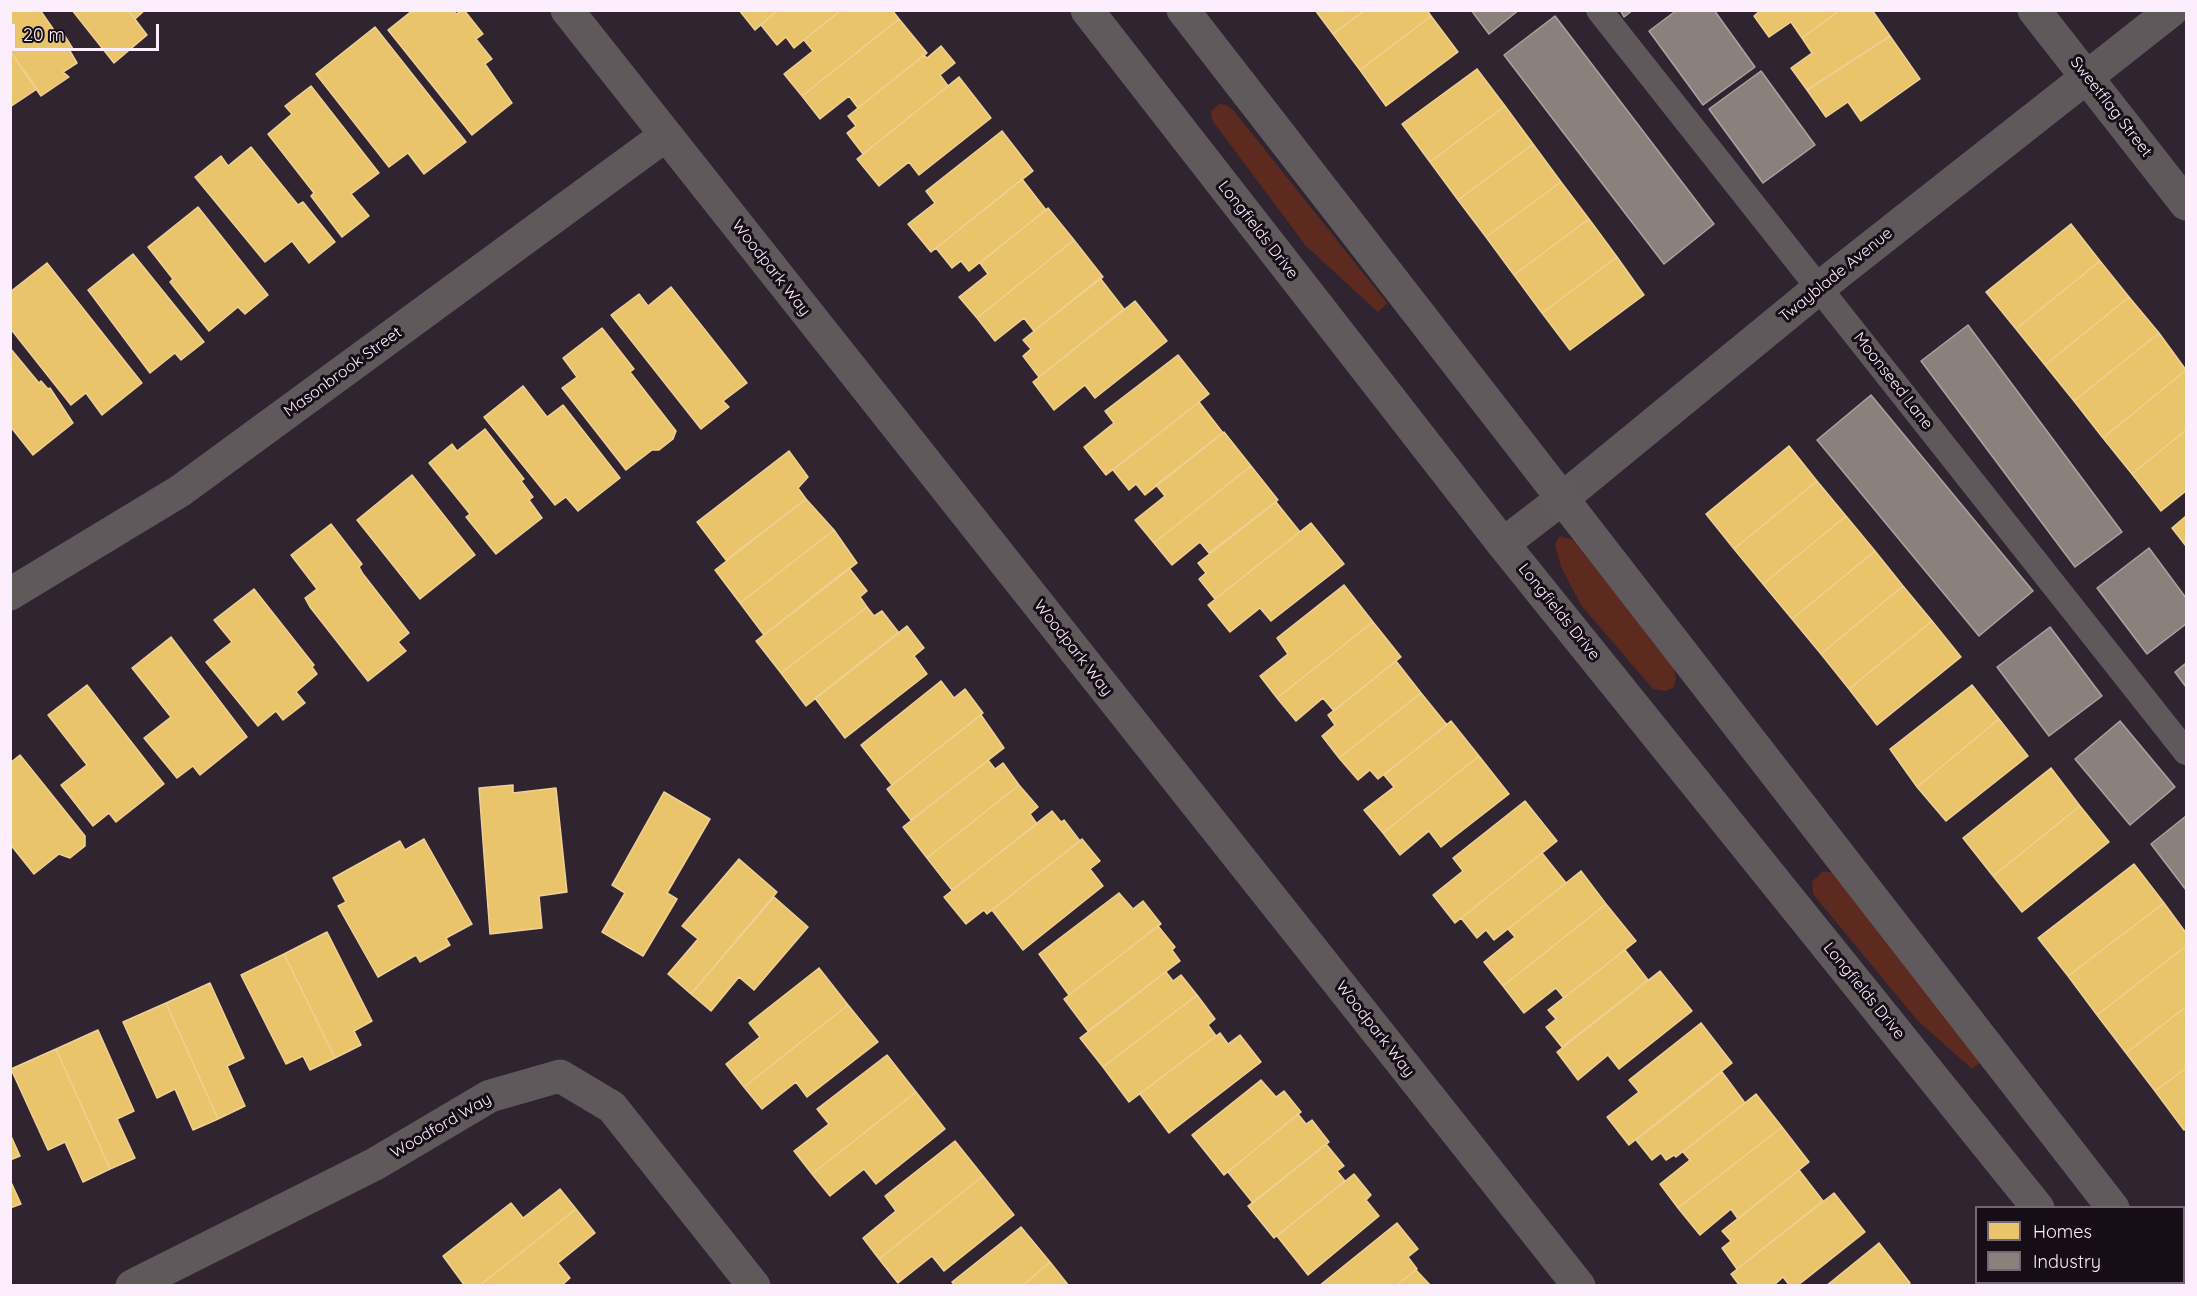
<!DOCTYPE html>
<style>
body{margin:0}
#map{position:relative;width:2197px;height:1296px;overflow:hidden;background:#2f2430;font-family:Quicksand,sans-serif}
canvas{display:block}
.frame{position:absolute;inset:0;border:12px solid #fceefc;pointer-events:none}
.legend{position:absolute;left:1975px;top:1206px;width:210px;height:78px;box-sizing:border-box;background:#160d17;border:2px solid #726773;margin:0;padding:8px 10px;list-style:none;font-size:18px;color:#fceefc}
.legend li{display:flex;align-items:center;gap:12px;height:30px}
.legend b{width:30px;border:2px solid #726773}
.scale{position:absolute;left:12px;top:24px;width:147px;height:27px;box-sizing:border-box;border:3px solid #fceefc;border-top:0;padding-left:8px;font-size:18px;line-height:21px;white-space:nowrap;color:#fceefc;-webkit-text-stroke:4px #160d17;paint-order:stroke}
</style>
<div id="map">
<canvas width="2197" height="1296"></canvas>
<div class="frame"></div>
<ul class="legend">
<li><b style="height:16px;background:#e9c46a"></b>Homes</li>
<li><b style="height:16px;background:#8a817c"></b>Industry</li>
</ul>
<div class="scale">20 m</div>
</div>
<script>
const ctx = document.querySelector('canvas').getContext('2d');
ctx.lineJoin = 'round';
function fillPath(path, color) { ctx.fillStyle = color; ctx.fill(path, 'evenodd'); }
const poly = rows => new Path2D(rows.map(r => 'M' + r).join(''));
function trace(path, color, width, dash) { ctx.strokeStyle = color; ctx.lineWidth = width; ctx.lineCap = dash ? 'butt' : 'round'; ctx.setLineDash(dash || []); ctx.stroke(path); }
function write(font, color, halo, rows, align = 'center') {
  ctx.font = font + ' Quicksand,sans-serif'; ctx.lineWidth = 6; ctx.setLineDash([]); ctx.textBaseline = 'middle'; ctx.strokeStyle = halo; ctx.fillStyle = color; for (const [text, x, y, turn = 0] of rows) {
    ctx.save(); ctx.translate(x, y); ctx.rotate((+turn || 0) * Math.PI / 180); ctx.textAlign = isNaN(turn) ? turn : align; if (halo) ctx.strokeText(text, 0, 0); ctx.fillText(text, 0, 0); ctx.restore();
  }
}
const green = poly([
 [1219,104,1226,105,1234,111,1387,303,1378,312,1306,246,1212,120,1211,111],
 [1560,536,1573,540,1666,657,1674,669,1676,679,1674,687,1666,691,1653,689,1581,605,1561,567,1555,544],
 [1823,871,1834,873,1983,1060,1972,1069,1917,1020,1813,894,1812,882]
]);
const homes = poly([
 [10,10,40,10,58,36,63,33,73,49,70,51,77,63,63,72,69,77,41,96,10,51,10,10],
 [72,10,128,10,147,35,114,63,72,10],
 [128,10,145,10,135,19,128,10],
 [413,10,453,10,456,14,464,10,483,34,476,39,492,59,485,64,512,103,472,135,388,30,413,10],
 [739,10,778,10,755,30,739,10],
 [778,10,841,10,794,48,786,37,777,45,761,25,778,10],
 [841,10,892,10,899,19,802,96,784,74,813,51,804,40,841,10],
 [1315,10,1365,10,1333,34,1315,10],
 [1365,10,1427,10,1431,16,1360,70,1333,34,1365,10],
 [1761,10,1840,10,1802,38,1791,22,1769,37,1754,16,1761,10],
 [1840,10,1872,10,1890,36,1807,90,1791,68,1812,53,1802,38,1840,10],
 [1431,16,1458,52,1386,106,1360,70,1431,16],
 [899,19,927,53,858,108,849,96,820,119,802,96,899,19],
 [375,27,466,142,424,174,408,153,389,167,316,74,375,27],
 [1890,36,1920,79,1861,121,1848,102,1826,117,1807,90,1890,36],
 [941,46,955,63,940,75,948,86,863,154,847,133,856,126,848,116,924,55,927,58,941,46],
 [10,51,37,89,10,107,10,51],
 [1477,69,1505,106,1430,162,1402,124,1477,69],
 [959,77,991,118,919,175,909,162,879,186,857,159,959,77],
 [311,86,379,173,351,194,369,216,342,237,311,196,314,193,268,134,292,114,285,106,311,86],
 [1505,106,1533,144,1458,200,1430,162,1505,106],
 [1002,131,1033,171,931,252,908,224,935,203,926,191,1002,131],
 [1533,144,1561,182,1486,237,1458,200,1533,144],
 [251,147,298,205,303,202,335,242,309,263,292,241,265,262,195,177,221,156,228,166,251,147],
 [1022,179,1046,210,969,271,961,261,952,268,936,248,1022,179],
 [1561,182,1589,219,1514,275,1486,237,1561,182],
 [198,207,268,295,245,314,238,307,209,331,170,282,173,279,148,247,198,207],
 [1048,208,1074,240,977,318,959,297,988,274,980,263,1048,208],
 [1589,219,1617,257,1542,313,1514,275,1589,219],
 [2071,224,2100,261,2016,329,1986,292,2071,224],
 [1074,240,1103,277,1034,331,1024,318,995,341,977,318,1074,240],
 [133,254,204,342,181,360,175,353,150,373,88,290,133,254],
 [1617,257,1644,295,1570,350,1542,313,1617,257],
 [2100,261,2129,297,2045,365,2016,329,2100,261],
 [47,263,142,383,102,415,86,393,71,405,10,328,10,292,47,263],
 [1100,278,1124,309,1039,377,1023,356,1031,349,1023,340,1100,278],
 [671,287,747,383,723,401,729,407,701,429,611,315,639,294,648,306,671,287],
 [2129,297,2159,333,2074,401,2045,365,2129,297],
 [1135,301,1167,341,1095,398,1085,385,1054,410,1033,382,1135,301],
 [602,328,634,369,630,372,676,431,673,439,659,450,652,450,626,470,562,388,577,377,563,358,602,328],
 [2159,333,2186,370,2103,438,2074,401,2159,333],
 [10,348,39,383,41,381,48,389,50,388,73,423,33,455,10,426,10,348],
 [1178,355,1209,394,1106,475,1084,447,1114,423,1105,411,1178,355],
 [2186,370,2186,430,2132,474,2103,438,2186,370],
 [523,386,547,417,563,405,620,478,578,511,566,497,555,505,484,417,523,386],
 [1199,402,1223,433,1145,495,1136,484,1129,490,1113,470,1199,402],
 [485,429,524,479,521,481,533,497,529,500,542,518,496,554,466,517,470,514,429,463,452,444,457,451,485,429],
 [2186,430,2186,491,2161,511,2132,474,2186,430],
 [1224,432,1251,466,1154,543,1135,520,1165,496,1156,485,1224,432],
 [1789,446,1817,481,1734,549,1706,514,1789,446],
 [789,451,808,477,798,488,806,499,726,560,697,522,789,451],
 [1251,466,1278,500,1209,553,1200,542,1172,565,1154,543,1251,466],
 [412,475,475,555,420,599,357,520,412,475],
 [1817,481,1846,516,1763,584,1734,549,1817,481],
 [806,499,834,530,740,603,715,570,806,499],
 [1276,502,1300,532,1215,599,1199,579,1206,573,1198,563,1276,502],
 [1846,516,1875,551,1792,619,1763,584,1846,516],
 [2186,516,2186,546,2172,528,2186,516],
 [1311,523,1344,564,1271,621,1260,608,1230,632,1208,605,1311,523],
 [331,524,362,564,359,567,363,574,409,633,398,642,406,651,368,681,310,607,305,598,317,589,291,555,331,524],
 [834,530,857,563,764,635,740,603,834,530],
 [1875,551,1903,586,1821,654,1792,619,1875,551],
 [849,568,867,591,860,597,867,607,781,673,756,641,849,568],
 [1344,585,1373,622,1277,698,1260,676,1288,654,1277,638,1344,585],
 [1903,586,1932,621,1849,689,1821,654,1903,586],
 [254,589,314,665,312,667,317,674,296,692,305,703,283,720,276,711,258,726,206,662,232,642,214,620,254,589],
 [867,607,874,616,882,611,899,633,806,706,781,673,867,607],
 [1932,621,1961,657,1877,725,1849,689,1932,621],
 [1373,622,1401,657,1334,711,1323,698,1296,721,1277,698,1373,622],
 [907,626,924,648,914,656,927,674,845,738,815,698,907,626],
 [171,637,247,737,200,775,193,766,177,778,144,738,171,717,132,668,171,637],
 [1396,661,1421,693,1339,758,1322,736,1335,725,1328,715,1396,661],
 [941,681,954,698,965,689,983,713,892,785,861,745,941,681],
 [87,685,164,784,116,822,109,813,93,826,61,785,87,765,48,715,87,685],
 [1972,685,1999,719,1917,787,1890,749,1972,685],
 [1421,693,1447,725,1378,779,1370,770,1358,780,1339,758,1421,693],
 [981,715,1004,748,911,820,887,789,981,715],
 [1999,719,2028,756,1946,821,1917,787,1999,719],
 [1451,721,1479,756,1383,833,1364,810,1394,787,1384,775,1451,721],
 [20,755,85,836,85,846,70,858,59,854,34,874,10,844,10,763,20,755],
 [1479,756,1509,794,1441,847,1429,831,1400,855,1383,833,1479,756],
 [988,760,995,769,1003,763,1019,785,927,858,903,827,988,760],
 [2051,768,2080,806,1993,876,1963,838,2051,768],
 [513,785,513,793,556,788,567,892,539,896,542,928,490,934,479,788,513,785],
 [1019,785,1038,807,1030,814,1037,824,952,890,927,858,1019,785],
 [664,792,710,819,667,893,677,899,643,956,602,932,625,893,612,885,664,792],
 [1525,801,1557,841,1455,923,1433,895,1463,871,1453,858,1525,801],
 [2080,806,2109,842,2022,912,1993,876,2080,806],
 [1052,811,1061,822,1064,820,1080,841,992,910,987,914,984,910,966,924,944,897,1052,811],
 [424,839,472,924,446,938,450,945,420,962,416,955,378,977,338,906,346,902,333,878,400,841,405,850,424,839],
 [1082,839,1100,861,1090,869,1103,886,1023,950,992,910,1082,839],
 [1542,853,1566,883,1494,940,1486,930,1477,938,1461,918,1542,853],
 [739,859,777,892,691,994,668,974,698,939,682,926,739,859],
 [2134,864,2164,903,2068,976,2038,938,2134,864],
 [1581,871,1606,904,1503,986,1484,962,1515,937,1508,929,1581,871],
 [1119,893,1133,909,1143,901,1161,924,1069,995,1039,954,1119,893],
 [774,897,808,927,754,990,739,977,711,1011,691,994,774,897],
 [2164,903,2186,933,2186,946,2097,1015,2068,976,2164,903],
 [1606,904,1636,941,1564,998,1556,988,1524,1013,1503,986,1606,904],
 [1158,926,1175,947,1172,950,1180,961,1088,1031,1064,999,1158,926],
 [327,932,372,1021,354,1031,361,1045,335,1058,284,954,327,932],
 [2186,946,2186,1007,2126,1053,2097,1015,2186,946],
 [1625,950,1648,980,1562,1047,1546,1027,1556,1019,1548,1010,1625,950],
 [284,954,335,1058,310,1070,303,1056,286,1064,241,975,284,954],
 [819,968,848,1005,744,1087,726,1064,760,1037,749,1023,819,968],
 [1660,971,1692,1011,1619,1069,1608,1055,1578,1080,1557,1052,1660,971],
 [1166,972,1173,981,1181,975,1197,995,1103,1067,1080,1038,1166,972],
 [210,983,244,1058,227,1066,245,1106,218,1119,166,1003,210,983],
 [1197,995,1215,1019,1208,1025,1216,1036,1129,1102,1103,1067,1197,995],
 [166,1003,218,1119,193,1130,175,1089,157,1098,123,1022,166,1003],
 [848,1005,878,1042,807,1097,796,1082,762,1109,744,1087,848,1005],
 [2186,1007,2186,1068,2155,1091,2126,1053,2186,1007],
 [1701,1023,1732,1063,1629,1145,1607,1117,1639,1092,1629,1080,1701,1023],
 [98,1030,134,1111,117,1119,135,1158,110,1169,56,1049,98,1030],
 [1220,1033,1228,1044,1240,1035,1261,1062,1169,1133,1140,1094,1220,1033],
 [56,1049,110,1169,83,1182,65,1142,48,1150,11,1069,56,1049],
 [887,1055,916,1092,812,1174,794,1151,829,1124,817,1109,887,1055],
 [2186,1068,2186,1128,2184,1130,2155,1091,2186,1068],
 [1722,1072,1745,1103,1676,1157,1674,1155,1666,1160,1661,1153,1652,1160,1636,1140,1722,1072],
 [1261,1080,1276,1097,1284,1091,1301,1112,1224,1175,1192,1135,1261,1080],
 [916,1092,945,1129,876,1184,864,1169,830,1196,812,1174,916,1092],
 [1756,1094,1782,1127,1678,1208,1660,1184,1690,1160,1683,1152,1756,1094],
 [1298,1114,1306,1124,1312,1120,1329,1142,1253,1203,1228,1172,1298,1114],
 [1782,1127,1809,1162,1738,1219,1731,1209,1700,1235,1678,1208,1782,1127],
 [10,1134,20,1156,10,1160,10,1134],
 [955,1141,983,1176,879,1259,863,1238,896,1211,885,1196,955,1141],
 [1326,1144,1344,1166,1337,1171,1345,1181,1274,1238,1248,1206,1326,1144],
 [1799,1170,1823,1201,1737,1269,1722,1248,1731,1241,1722,1231,1799,1170],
 [1354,1174,1371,1195,1366,1200,1379,1216,1308,1275,1277,1236,1354,1174],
 [983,1176,1014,1215,944,1271,932,1256,898,1283,879,1259,983,1176],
 [10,1180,21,1204,10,1208,10,1180],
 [560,1189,576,1209,479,1286,465,1286,443,1256,511,1203,523,1218,560,1189],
 [1834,1193,1865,1232,1797,1286,1790,1286,1783,1277,1773,1286,1740,1286,1731,1274,1834,1193],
 [576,1209,595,1233,558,1263,570,1278,561,1286,479,1286,576,1209],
 [1397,1223,1418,1249,1408,1257,1417,1269,1396,1286,1319,1286,1397,1223],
 [1021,1227,1050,1262,1022,1286,955,1286,952,1282,1021,1227],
 [1879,1243,1910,1283,1907,1286,1826,1286,1879,1243],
 [1050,1262,1069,1286,1022,1286,1050,1262],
 [1416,1270,1431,1286,1396,1286,1416,1270]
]);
const industry = poly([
 [1471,10,1519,10,1489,34,1471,10],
 [1620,10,1633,10,1624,17,1620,10],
 [1677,10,1714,10,1755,67,1703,105,1649,31,1677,10],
 [1555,16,1714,224,1664,264,1504,55,1555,16],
 [1761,71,1815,145,1763,183,1709,109,1761,71],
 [1968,325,2122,532,2075,567,1921,361,1968,325],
 [1871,395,2033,591,1979,636,1817,440,1871,395],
 [2149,548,2186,598,2186,624,2147,654,2097,588,2149,548],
 [2050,627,2102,696,2049,736,1997,667,2050,627],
 [2186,663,2186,687,2175,672,2186,663],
 [2120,721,2175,787,2130,825,2075,759,2120,721],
 [2186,816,2186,890,2151,844,2186,816]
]);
const lane = poly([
 [1599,10,2186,752]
]);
const street = poly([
 [567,10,1579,1286],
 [2034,10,2186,204],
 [1503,544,1563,498,1819,288,2172,10],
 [10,594,180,491,666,135],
 [2184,1235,2186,1233],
 [132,1286,375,1164,490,1096,560,1076,612,1107,754,1286],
 [2123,1286,2127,1282]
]);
const secondary = poly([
 [1087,10,1503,544,2038,1208],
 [1183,10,2113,1208],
 [2099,1282,2101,1286],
 [2171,1282,2174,1286]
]);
const streetNames = [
 ["Sweetflag Street",2111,107,52],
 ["Longfields Drive",1258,230,52],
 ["Woodpark Way",771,268,52],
 ["Twayblade Avenue",1836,275,-39],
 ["Masonbrook Street",343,372,-36],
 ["Moonseed Lane",1893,381,52],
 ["Longfields Drive",1559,612,51],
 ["Woodpark Way",1073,648,52],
 ["Longfields Drive",1864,991,51],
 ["Woodpark Way",1375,1029,52],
 ["Woodford Way",441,1126,-30]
];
fillPath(green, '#5d2a20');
fillPath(homes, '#e9c46a');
trace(homes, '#efd196', 1.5);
fillPath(industry, '#8a817c');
trace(industry, '#aca2a2', 1.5);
trace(lane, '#5f595c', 26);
trace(street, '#5f595c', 33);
trace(secondary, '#615a5d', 33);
write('16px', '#fceefc', '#160d17', streetNames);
</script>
